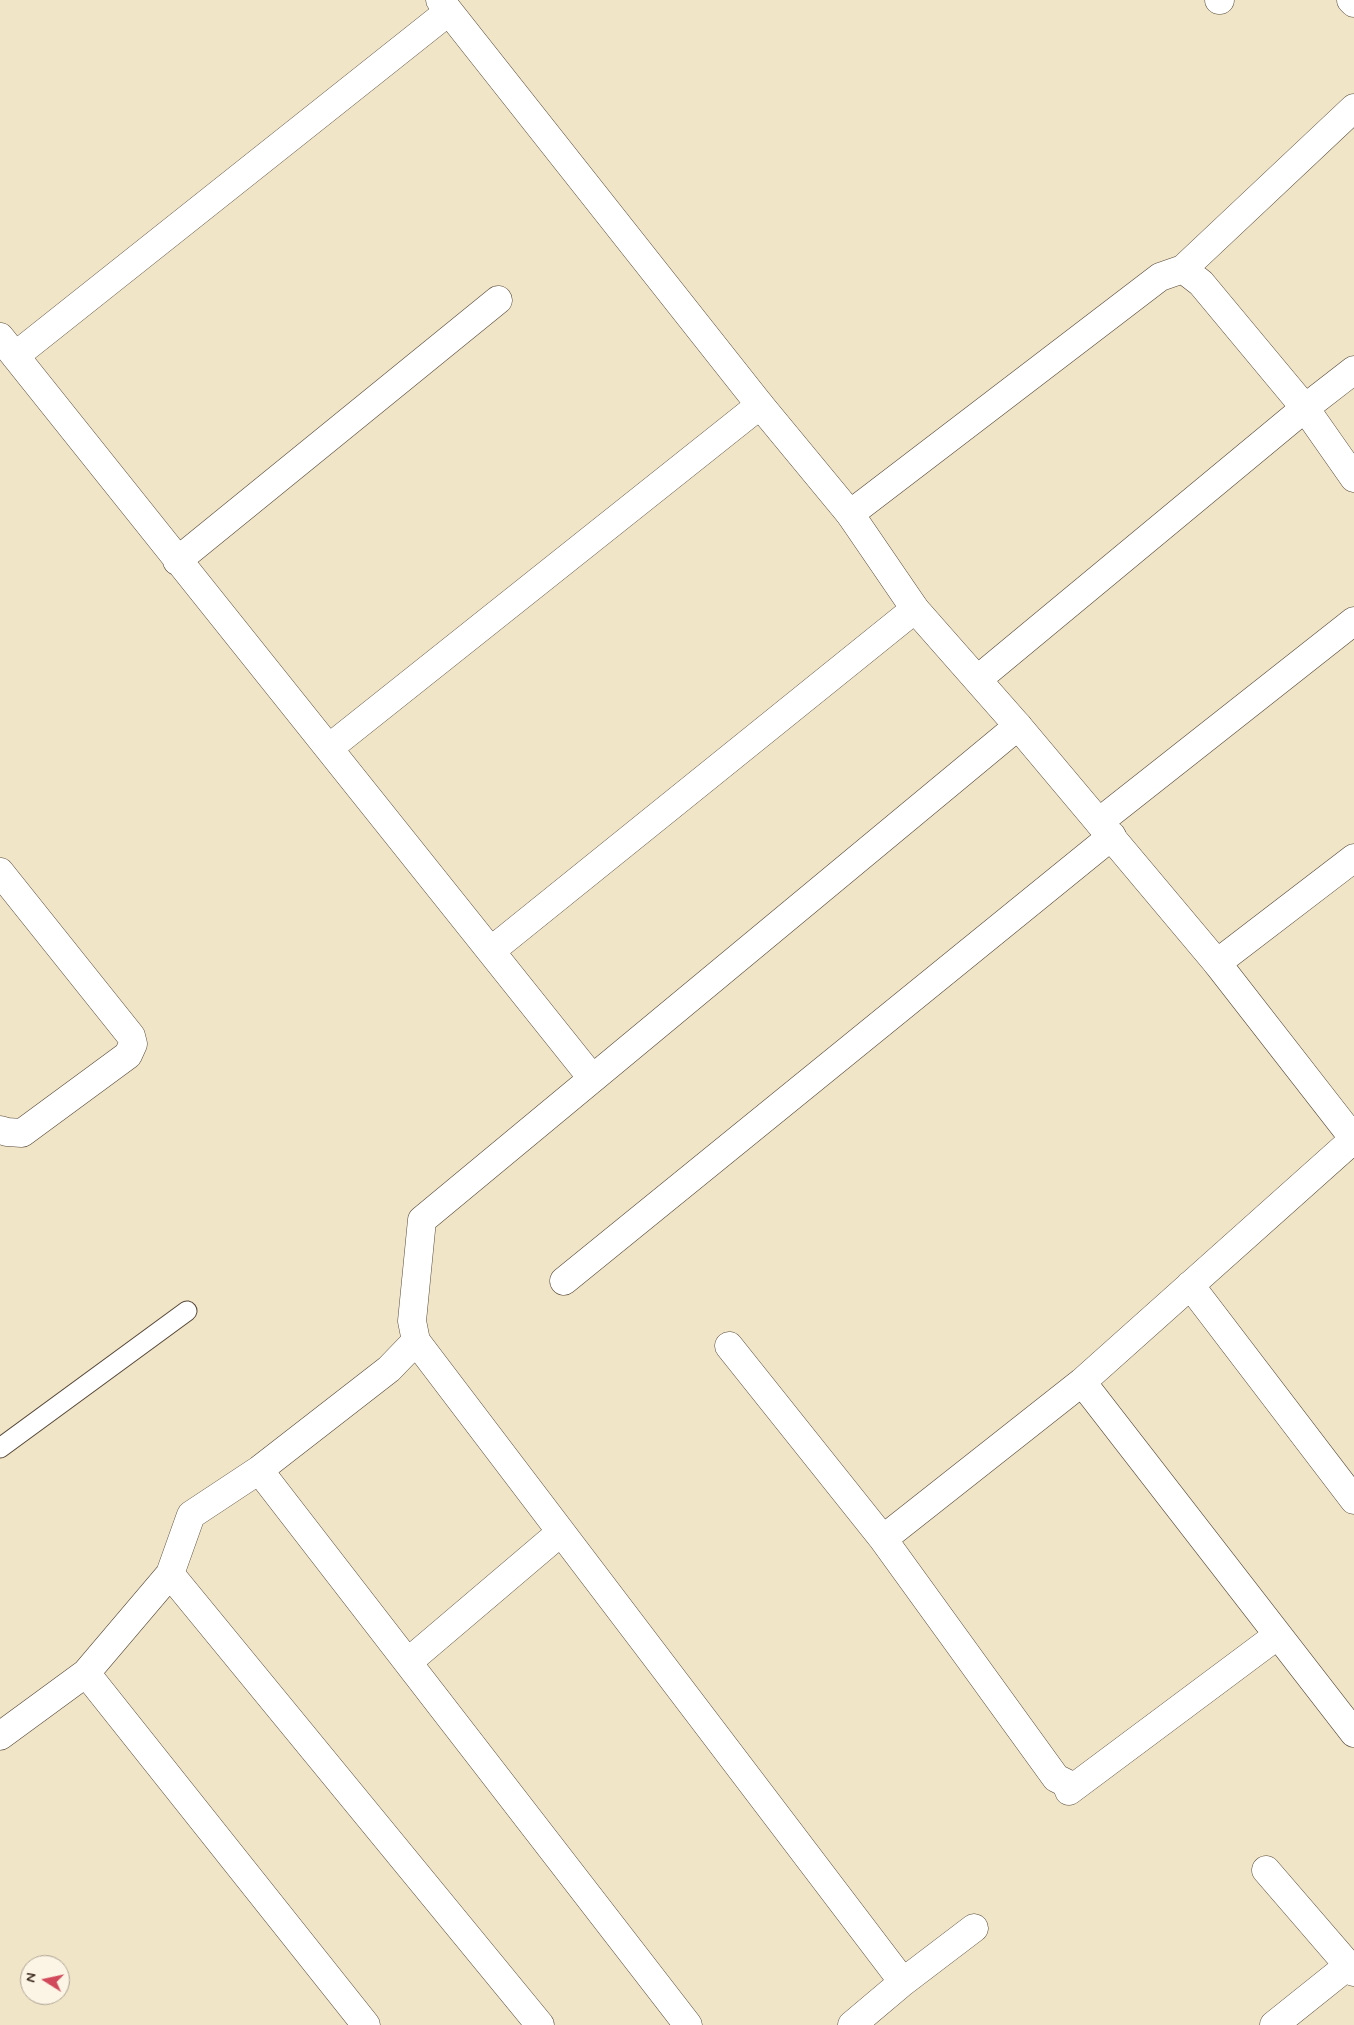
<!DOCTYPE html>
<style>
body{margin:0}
#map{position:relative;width:1354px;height:2025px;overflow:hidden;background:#f0e5c7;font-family:Mynerve,sans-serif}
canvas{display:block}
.north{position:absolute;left:20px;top:1955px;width:50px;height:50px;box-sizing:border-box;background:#fcf5e5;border:1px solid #afa495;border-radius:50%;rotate:280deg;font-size:14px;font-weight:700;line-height:20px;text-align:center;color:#3b2a1e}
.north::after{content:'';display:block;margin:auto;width:18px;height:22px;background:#d1495b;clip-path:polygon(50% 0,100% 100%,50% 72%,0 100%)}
</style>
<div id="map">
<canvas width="1354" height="2025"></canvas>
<div class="north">N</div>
</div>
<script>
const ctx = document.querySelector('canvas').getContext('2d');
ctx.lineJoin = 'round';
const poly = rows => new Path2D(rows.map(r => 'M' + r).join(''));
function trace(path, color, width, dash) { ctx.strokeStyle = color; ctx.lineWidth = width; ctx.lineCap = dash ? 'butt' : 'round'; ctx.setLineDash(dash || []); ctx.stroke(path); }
const service = poly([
 [0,1448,187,1311]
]);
const minor = poly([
 [1219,0,1220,0],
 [1351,0,1354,3],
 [1183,269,1201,283,1305,408,1354,478],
 [0,337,592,1078],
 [15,356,448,12],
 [850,514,1160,277,1183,269,1354,108],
 [177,561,498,300],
 [978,679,1305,408,1354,370],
 [329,748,760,405],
 [1099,822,1354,621],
 [0,872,131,1036,133,1044,128,1055,22,1133,7,1132,0,1130],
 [492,950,915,609],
 [1217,963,1354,858],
 [564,1281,1112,836],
 [1190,1285,1354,1500],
 [416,1341,903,1982],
 [729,1346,883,1539,1056,1778,1066,1783,1069,1791,1278,1635],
 [1082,1382,1354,1733],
 [259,1470,688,2025],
 [883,1539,1082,1382,1354,1139],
 [170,1574,540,2025],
 [408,1662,561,1532],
 [86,1673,366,2025],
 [0,1736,86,1673,170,1574,191,1515,259,1470,389,1369,416,1341,412,1321,422,1220,1018,726],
 [1266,1870,1354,1972],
 [852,2025,903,1982,974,1928],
 [1274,2025,1349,1965]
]);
const tertiary = poly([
 [440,0,760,405,850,514,915,609,1018,726,1217,963,1354,1139]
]);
trace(service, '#564637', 21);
trace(minor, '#564637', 29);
trace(tertiary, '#564637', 29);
trace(service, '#fff', 19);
trace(minor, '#fff', 28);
trace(tertiary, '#fff', 28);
</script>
